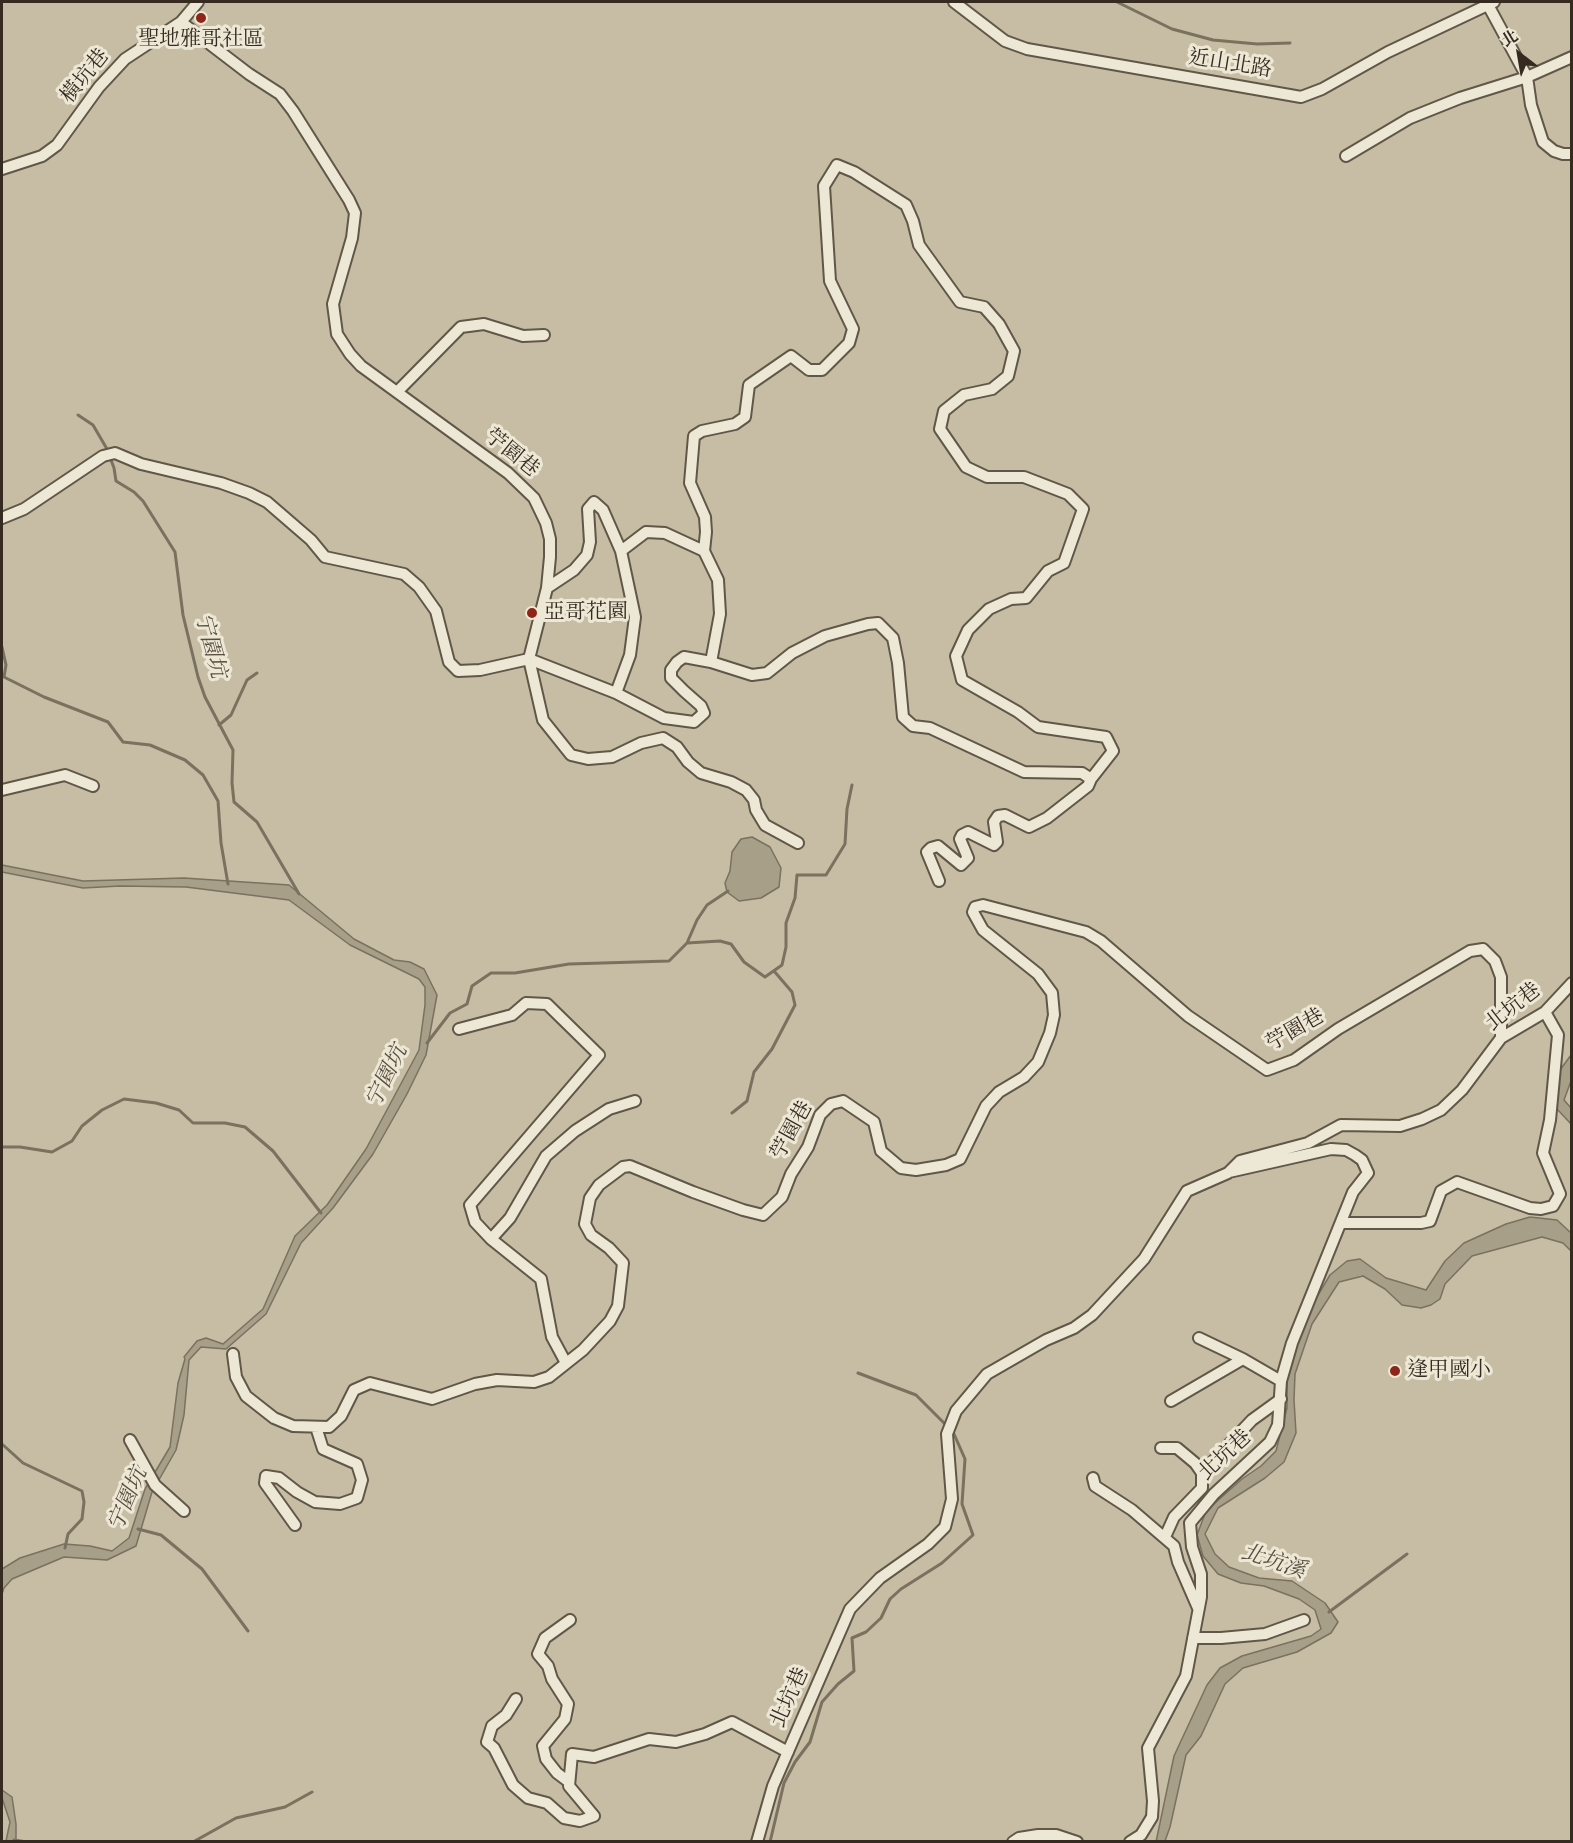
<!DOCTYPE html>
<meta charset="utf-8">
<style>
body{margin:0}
#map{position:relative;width:1573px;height:1843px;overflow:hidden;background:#e3dbbf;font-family:"IM FELL Double Pica","Noto Serif TC",serif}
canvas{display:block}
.frame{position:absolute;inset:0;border:3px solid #362b20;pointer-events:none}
.north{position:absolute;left:1489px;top:24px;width:60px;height:60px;-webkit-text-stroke:4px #ede8d5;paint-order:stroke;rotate:329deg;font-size:16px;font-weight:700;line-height:24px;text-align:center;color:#362b20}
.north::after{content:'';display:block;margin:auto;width:21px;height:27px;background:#362b20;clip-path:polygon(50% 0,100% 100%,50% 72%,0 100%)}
</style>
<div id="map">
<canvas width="1573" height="1843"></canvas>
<div class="frame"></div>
<div class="north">北</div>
</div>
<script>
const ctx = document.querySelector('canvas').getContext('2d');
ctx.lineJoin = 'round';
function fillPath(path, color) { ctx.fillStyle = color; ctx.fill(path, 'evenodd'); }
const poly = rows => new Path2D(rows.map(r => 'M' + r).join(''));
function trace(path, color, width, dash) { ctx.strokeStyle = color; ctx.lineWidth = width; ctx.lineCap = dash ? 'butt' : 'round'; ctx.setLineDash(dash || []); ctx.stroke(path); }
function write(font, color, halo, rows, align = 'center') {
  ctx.font = font + ' "IM FELL Double Pica","Noto Serif TC",serif'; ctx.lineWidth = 6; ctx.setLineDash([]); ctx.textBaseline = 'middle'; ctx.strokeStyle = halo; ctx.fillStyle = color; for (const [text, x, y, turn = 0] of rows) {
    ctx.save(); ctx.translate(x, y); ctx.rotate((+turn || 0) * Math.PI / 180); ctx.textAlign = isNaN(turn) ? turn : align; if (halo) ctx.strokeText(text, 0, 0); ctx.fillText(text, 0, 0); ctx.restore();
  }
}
const green = poly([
 [2,2,1571,2,1571,1841,2,1842]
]);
const water = poly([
 [752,837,770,847,781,868,779,887,761,898,739,901,727,892,725,883,730,871,732,852,741,839,752,837],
 [2,865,83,881,184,878,289,885,354,939,394,960,410,962,424,969,437,995,426,1055,407,1094,373,1154,333,1208,301,1243,266,1314,226,1349,201,1347,189,1360,184,1415,176,1450,152,1492,136,1546,107,1560,64,1557,12,1579,4,1588,2,1594,2,1569,20,1558,64,1544,90,1546,112,1551,129,1538,145,1489,170,1447,178,1383,185,1359,184,1357,197,1341,206,1338,223,1344,263,1309,295,1236,327,1205,366,1149,419,1050,425,1005,425,987,419,979,350,945,289,900,186,887,120,886,83,888,2,872,2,865],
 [1571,1055,1571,1081,1564,1100,1571,1108,1571,1124,1557,1109,1555,1093,1560,1070,1571,1055],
 [1530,1217,1557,1220,1571,1233,1571,1251,1563,1243,1542,1237,1472,1256,1445,1284,1440,1299,1431,1305,1421,1308,1402,1305,1385,1289,1363,1276,1339,1282,1312,1324,1295,1374,1294,1400,1296,1433,1284,1462,1265,1478,1218,1508,1205,1534,1215,1554,1229,1567,1259,1578,1292,1581,1325,1603,1338,1622,1331,1633,1297,1652,1243,1668,1225,1684,1201,1736,1186,1755,1170,1827,1165,1841,1156,1842,1174,1756,1207,1685,1220,1668,1242,1656,1311,1636,1321,1629,1315,1610,1299,1599,1264,1586,1241,1583,1218,1574,1203,1556,1197,1535,1206,1511,1242,1479,1261,1466,1276,1451,1287,1408,1287,1381,1306,1315,1330,1275,1347,1261,1360,1259,1386,1278,1426,1290,1445,1261,1464,1243,1506,1224,1530,1217],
 [2,1790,12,1797,16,1824,16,1841,6,1841,10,1822,2,1798,2,1790]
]);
const stream = poly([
 [1117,2,1172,29,1213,40,1257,44,1290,43],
 [78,415,93,425,107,449,114,468,116,481,134,492,143,501,175,552,183,615,198,677,205,697,233,750,232,783,234,802,257,822,299,894],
 [2,647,6,665,4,677],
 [2,676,44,697,108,722,123,742,150,745,185,760,203,775,218,801,221,843,228,884],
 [219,725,231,715,247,680,257,673],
 [687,943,697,920,707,905,728,891],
 [427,1043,450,1013,467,1004,472,986,491,973,515,973,569,964,669,961,687,943,720,941,731,944,744,962,765,977,782,965,786,947,786,923,795,898,797,875,826,875,845,844,847,809,852,785],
 [732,1113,747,1101,754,1072,772,1049,795,1005,792,992,774,971],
 [2,1147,20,1147,52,1152,72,1141,82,1126,102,1110,124,1099,156,1103,179,1110,193,1123,225,1123,245,1127,273,1151,321,1213],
 [858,1373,916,1395,945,1424],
 [2,1444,23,1463,82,1491,84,1502,82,1519,68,1534,65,1548],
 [138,1529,161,1535,202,1569,248,1631],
 [1329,1612,1407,1554],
 [14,1840,27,1842],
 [193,1842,236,1818,285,1807,312,1792],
 [770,1842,784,1783,795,1762,810,1742,822,1702,838,1684,854,1671,852,1638,866,1632,881,1618,890,1599,901,1589,942,1563,973,1535,962,1504,965,1459,954,1434]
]);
const minor = poly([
 [954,2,1005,41,1027,49,1301,97,1322,89,1388,52,1494,2],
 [1488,5,1527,77,1531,105,1543,142,1554,151,1563,154,1572,154],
 [1346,156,1410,118,1460,98,1527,77,1572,57],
 [2,169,42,156,57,145,99,87,125,59,181,22,198,2],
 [397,392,461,327,484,324,523,336,544,335],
 [2,518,24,509,103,456,115,453,141,464,221,483,249,493,267,502,311,540,325,557,404,574,419,587,436,611,449,662,458,671,480,670,529,659,547,588,550,557,550,539,546,523,534,498,508,473,361,366,350,354,337,334,333,304,352,238,355,213,349,200,293,111,280,94,249,74,181,22],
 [704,551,706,532,705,517,690,483,694,436,702,431,735,424,745,417,749,385,791,356,809,370,822,370,849,343,853,329,830,281,824,186,837,165,854,172,906,205,913,221,919,245,960,302,984,307,999,324,1014,351,1008,376,992,389,964,395,944,411,940,429,966,467,987,477,1024,477,1068,494,1083,509,1064,563,1048,571,1026,598,1011,599,989,609,968,630,956,656,962,680,1018,712,1038,727,1106,737,1113,751,1091,779,1088,786,1047,818,1029,827,1005,815,998,816,994,822,997,842,994,845,968,832,962,835,960,839,968,858,961,865,938,846,931,848,927,852,939,881],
 [547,588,574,570,587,555,590,542,588,509,594,502,603,510,621,551,646,532,665,533,704,551,718,580,720,614,711,662,752,675,767,673,792,653,825,636,868,624,878,623,893,638,898,663,903,717,913,726,930,728,1024,772,1082,773,1091,779],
 [529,659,543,720,571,755,588,759,612,757,641,743,663,738,677,747,688,762,701,773,731,782,746,790,754,800,756,810,765,825,798,843],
 [529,659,616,693,664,718,694,722,704,713,701,706,684,691,671,678,671,670,677,662,684,657,711,662],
 [616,693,630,655,635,617,621,551],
 [2,790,65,775,93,786],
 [459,1029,512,1015,526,1003,547,1004,599,1055,470,1205,475,1222,491,1239,541,1279,552,1337,566,1363],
 [1341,1223,1421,1223,1430,1221,1441,1191,1457,1182,1530,1208,1541,1209,1553,1206,1560,1194,1543,1153,1550,1120,1558,1035,1545,1012],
 [491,1239,510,1218,546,1156,575,1131,609,1109,635,1101],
 [1199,1338,1243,1359],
 [233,1354,236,1377,246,1396,274,1418,293,1426,329,1427,341,1416,354,1390,370,1383,432,1399,475,1384,497,1380,534,1382,549,1377,583,1350,610,1321,618,1306,623,1263,609,1248,591,1235,585,1224,590,1198,599,1185,623,1167,630,1166,693,1192,743,1210,763,1215,782,1197,791,1174,808,1147,820,1115,831,1104,843,1101,874,1122,881,1151,901,1168,916,1170,946,1165,960,1159,986,1106,999,1092,1024,1077,1038,1062,1050,1033,1054,1015,1052,993,1038,974,983,930,973,912,975,907,983,905,1086,932,1101,941,1188,1016,1267,1070,1294,1060,1338,1029,1470,951,1483,949,1495,961,1501,977,1501,1038],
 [1171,1401,1243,1359,1281,1381],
 [130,1440,155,1485,184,1511],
 [1161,1448,1177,1448,1195,1463,1202,1473,1202,1488,1174,1517,1165,1537],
 [1202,1473,1252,1420,1281,1399],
 [1093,1478,1095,1486,1132,1510,1174,1546,1178,1562,1198,1608],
 [295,1525,265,1483,266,1476,279,1478,297,1492,315,1502,340,1504,357,1498,362,1480,357,1464,323,1449,316,1427],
 [1193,1638,1221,1638,1265,1634,1304,1620],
 [516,1699,506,1715,492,1726,487,1742,494,1748,513,1785,528,1798,547,1803,564,1818,580,1821,594,1816,569,1786,572,1754,594,1757,649,1739,676,1742,705,1734,732,1722,788,1752],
 [569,1782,557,1773,546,1759,543,1746,565,1719,568,1704,552,1679,548,1666,538,1654,545,1638,570,1620],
 [757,1842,773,1786,850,1609,880,1578,928,1544,945,1527,952,1499,947,1434,956,1411,987,1374,1046,1340,1074,1328,1092,1315,1144,1259,1187,1191,1228,1173,1240,1161,1308,1143,1341,1125,1400,1126,1422,1119,1441,1110,1462,1090,1501,1038,1545,1012,1572,983],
 [1013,1842,1019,1838,1038,1835,1056,1835,1077,1842],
 [1130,1842,1141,1835,1152,1817,1153,1801,1148,1748,1186,1676,1201,1597,1201,1574,1192,1547,1190,1523,1214,1494,1270,1442,1278,1425,1281,1381,1292,1343,1353,1192,1368,1173,1362,1160,1355,1155,1346,1150,1331,1149,1229,1172]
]);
const markers = [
 [201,18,6,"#8f2418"],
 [532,613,6,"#8f2418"],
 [1395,1371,6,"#8f2418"]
];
const poiNames = [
 ["聖地雅哥社區",201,40,"center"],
 ["亞哥花園",544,613],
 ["逢甲國小",1407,1371]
];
const streetNames = [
 ["近山北路",1230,65,9],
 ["橫坑巷",86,77,-51],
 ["苧園巷",511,454,39],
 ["北坑巷",1514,1008,-38],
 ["苧園巷",1296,1031,-30],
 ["苧園巷",793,1131,-61],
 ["北坑巷",1226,1456,-43],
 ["北坑巷",791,1698,-66]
];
const waterNames = [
 ["宁園坑",209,646,75],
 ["宁園坑",388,1077,-64],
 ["宁園坑",129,1500,-67],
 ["北坑溪",1273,1563,18]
];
fillPath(green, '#c6bda4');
fillPath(water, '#a89f89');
trace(water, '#7a715f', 1.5);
trace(stream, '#7a715f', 3);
trace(minor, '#615748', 14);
trace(minor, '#ede8d5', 10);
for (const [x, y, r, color] of markers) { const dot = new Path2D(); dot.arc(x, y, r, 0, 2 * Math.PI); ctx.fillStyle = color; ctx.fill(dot); trace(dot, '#ede8d5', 2); }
write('21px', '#362b20', '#ede8d5', poiNames, 'left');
write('21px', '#362b20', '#ede8d5', streetNames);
write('italic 22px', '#584e40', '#ede8d5', waterNames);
</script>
